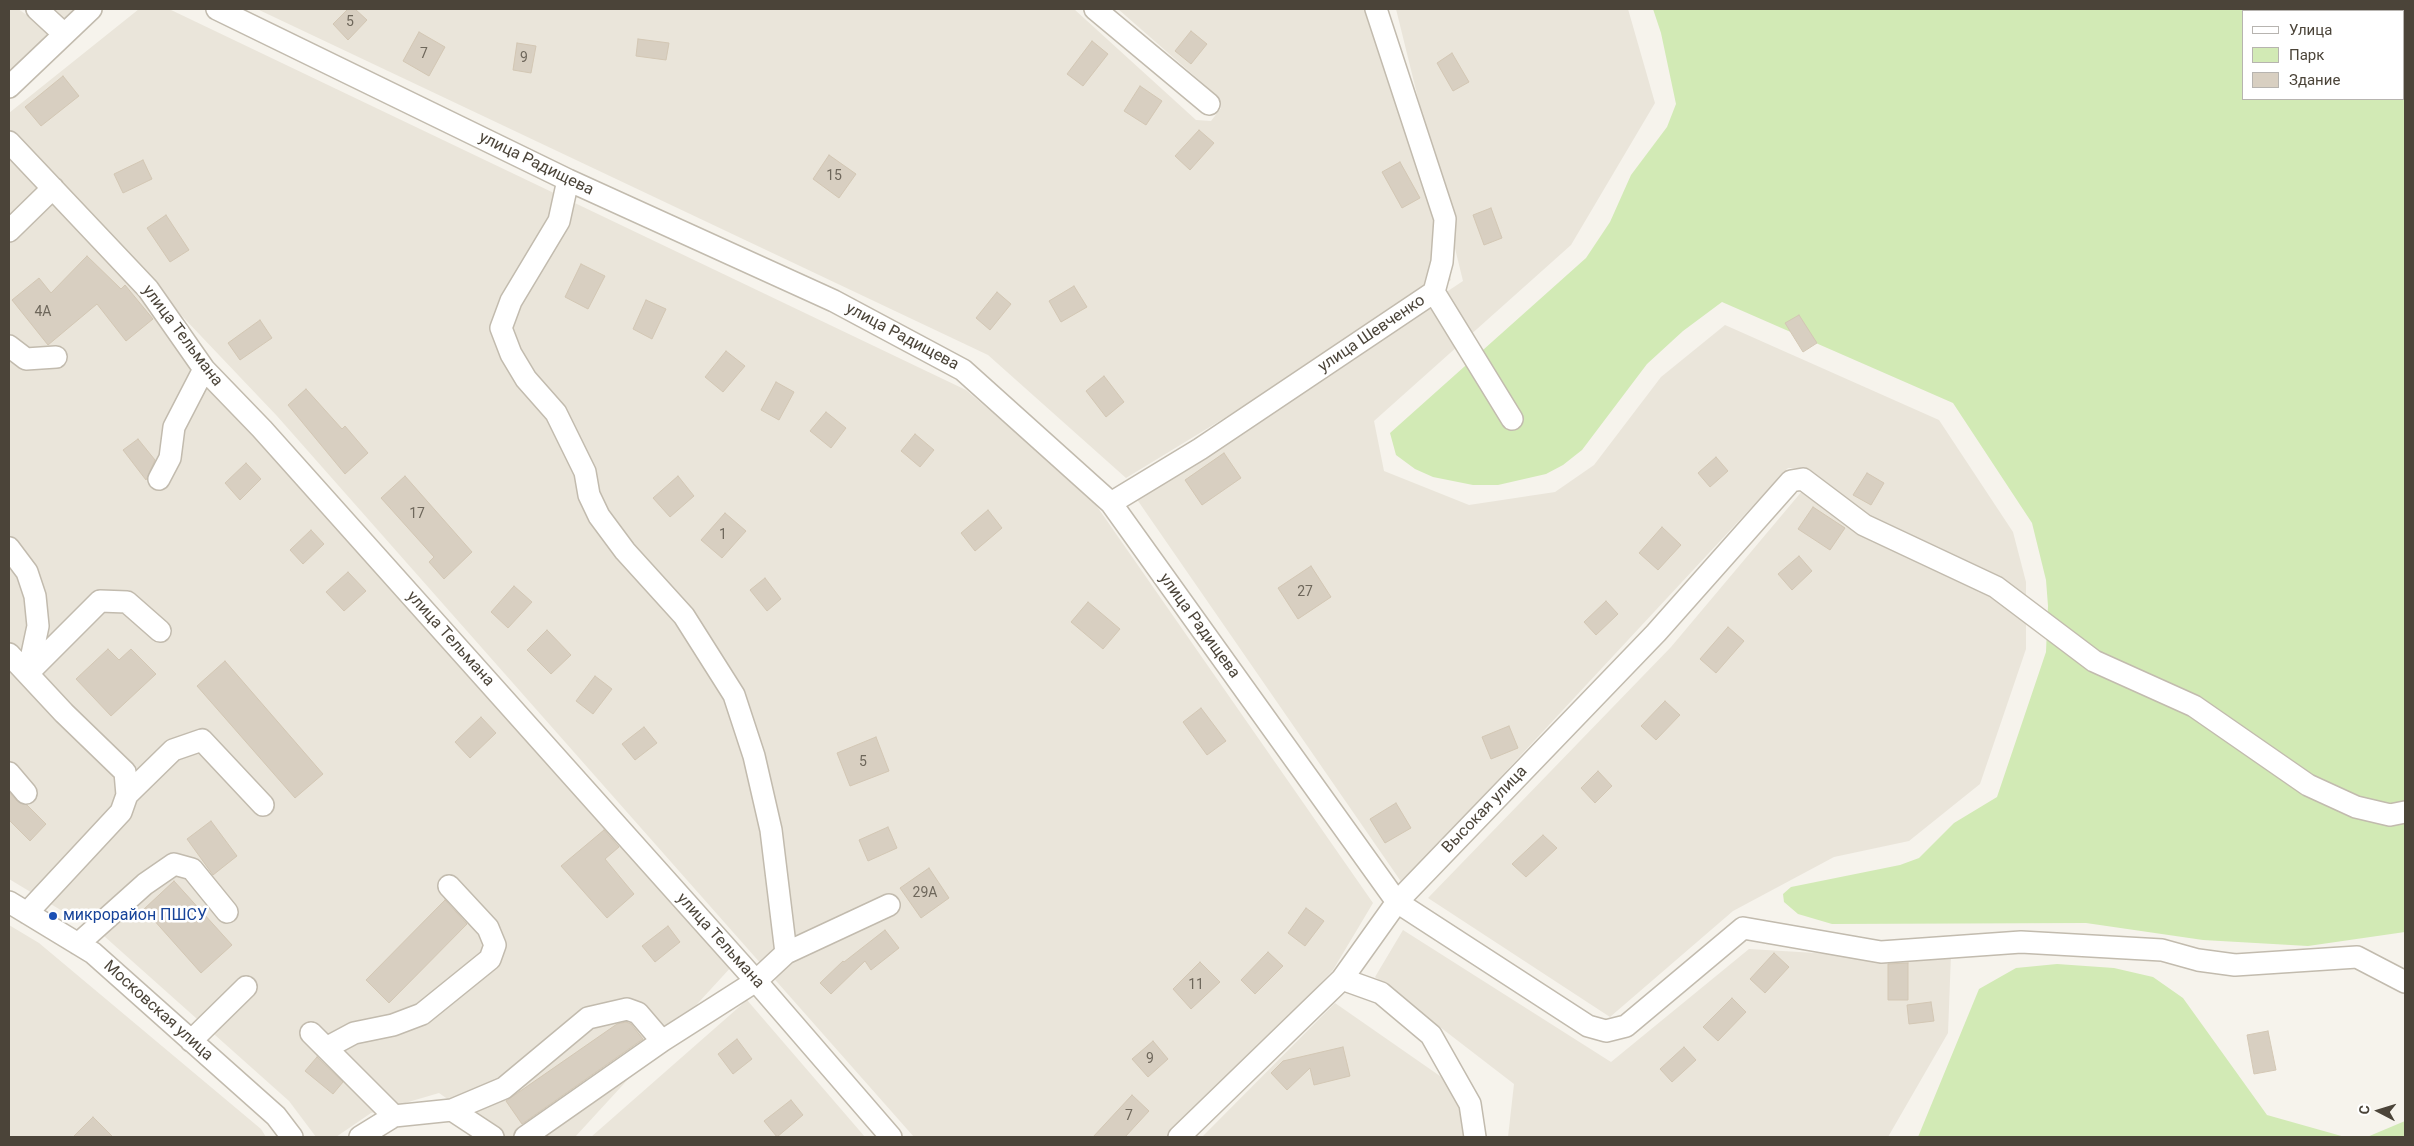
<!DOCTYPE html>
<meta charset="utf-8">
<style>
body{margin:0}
#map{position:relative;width:2414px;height:1146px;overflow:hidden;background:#f6f3ec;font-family:Roboto,sans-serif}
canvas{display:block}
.frame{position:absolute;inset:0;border:10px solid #4b4439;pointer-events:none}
.legend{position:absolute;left:2242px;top:10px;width:162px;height:90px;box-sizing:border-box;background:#fff;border:1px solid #b7b4b0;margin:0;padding:6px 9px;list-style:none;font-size:15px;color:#4b4439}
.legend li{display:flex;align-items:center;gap:10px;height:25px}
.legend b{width:25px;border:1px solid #b7b4b0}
.north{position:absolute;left:2354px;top:1086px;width:50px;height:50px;-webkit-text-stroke:4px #fff;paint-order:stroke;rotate:275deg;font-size:14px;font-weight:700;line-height:20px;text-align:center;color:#4b4439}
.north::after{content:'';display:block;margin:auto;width:18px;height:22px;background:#4b4439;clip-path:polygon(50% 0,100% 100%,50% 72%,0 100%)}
</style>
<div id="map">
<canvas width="2414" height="1146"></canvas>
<div class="frame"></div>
<ul class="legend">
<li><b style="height:6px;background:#fff"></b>Улица</li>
<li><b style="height:14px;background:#d2eab5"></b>Парк</li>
<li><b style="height:14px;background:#d8cfc1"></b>Здание</li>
</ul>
<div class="north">С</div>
</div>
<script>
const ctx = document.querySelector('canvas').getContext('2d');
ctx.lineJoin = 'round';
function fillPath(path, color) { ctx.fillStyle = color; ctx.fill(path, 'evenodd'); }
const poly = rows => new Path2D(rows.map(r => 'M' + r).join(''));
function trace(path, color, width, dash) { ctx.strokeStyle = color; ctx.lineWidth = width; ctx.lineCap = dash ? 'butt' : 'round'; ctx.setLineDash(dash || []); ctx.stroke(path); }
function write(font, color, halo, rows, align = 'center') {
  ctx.font = font + ' Roboto,sans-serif'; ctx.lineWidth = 5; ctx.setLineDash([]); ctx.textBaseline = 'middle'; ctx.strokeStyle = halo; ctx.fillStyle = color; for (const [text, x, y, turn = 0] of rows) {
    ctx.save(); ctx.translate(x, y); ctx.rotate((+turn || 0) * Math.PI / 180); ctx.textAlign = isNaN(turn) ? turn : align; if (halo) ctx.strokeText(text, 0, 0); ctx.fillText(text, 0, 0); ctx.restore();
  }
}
const residential = poly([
 [9,9,18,9,54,33,9,76],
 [54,9,80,9,68,23],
 [139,9,169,9,966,390,1089,495,1373,903,1333,970,1177,1137,914,1137,277,416,9,134,9,113],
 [257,9,1074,9,1196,120,1211,121,1221,108,1215,94,1118,9,1386,9,1451,280,1126,478,988,355],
 [1396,9,1628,9,1655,103,1571,245,1374,421,1384,471,1469,505,1555,492,1594,465,1661,377,1725,325,1939,420,2013,532,2026,582,2026,649,1980,784,1909,841,1834,857,1733,911,1610,1017,1428,898,1671,647,1808,484,1804,468,1788,468,1402,883,1136,498,1463,281],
 [9,157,122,270,733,965,575,1137,502,1137,439,1093,371,1113,336,1137,316,1137,289,1101,104,936,9,879],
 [9,925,39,943,261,1129,266,1137,9,1137],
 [1403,930,1611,1062,1749,949,1882,957,1951,955,1948,1033,1888,1137,1508,1137,1514,1084,1375,977],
 [747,1000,865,1137,591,1137],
 [1335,1003,1473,1099,1472,1137,1202,1137]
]);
const green = poly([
 [1653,9,2405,9,2405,932,2308,946,2203,940,2086,923,1832,924,1798,914,1784,902,1783,894,1791,887,1900,865,1919,858,1954,823,1997,797,2046,652,2048,606,2046,580,2032,523,1953,403,1722,302,1683,331,1647,364,1582,450,1563,465,1546,474,1498,485,1473,485,1433,477,1415,469,1396,455,1390,433,1586,258,1610,222,1631,175,1667,127,1676,104,1661,33],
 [2243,11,2403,11,2403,99,2243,99],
 [2057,964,2114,968,2153,977,2183,998,2267,1115,2345,1137,1918,1137,1979,989,2016,968],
 [2405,1121,2405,1137,2367,1137]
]);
const building = poly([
 [348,9,355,9,367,20,348,40,333,24,348,9],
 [1191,31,1207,44,1191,64,1175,51,1191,31],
 [419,32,445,47,429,76,403,61,419,32],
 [638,39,669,43,666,60,636,56,638,39],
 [1092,41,1108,54,1083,86,1067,74,1092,41],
 [517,43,536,46,531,73,513,70,517,43],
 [1452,53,1469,82,1453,91,1437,63,1452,53],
 [63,76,79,96,41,126,25,107,63,76],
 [1140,86,1162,101,1146,125,1124,111,1140,86],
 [1199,130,1214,143,1190,170,1175,156,1199,130],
 [829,155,856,174,839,198,813,179,829,155],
 [143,160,152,179,123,193,114,174,143,160],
 [1400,162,1420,198,1402,208,1382,172,1400,162],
 [1491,208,1502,238,1484,245,1473,215,1491,208],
 [166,215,189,250,170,262,147,228,166,215],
 [87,256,121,289,125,285,153,319,126,341,97,304,48,345,12,300,39,278,51,293,87,256],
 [581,264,605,276,588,309,565,297,581,264],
 [1074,286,1087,307,1061,322,1049,301,1074,286],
 [997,292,1011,304,990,330,976,318,997,292],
 [646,300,666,309,652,339,633,329,646,300],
 [1799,315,1817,343,1803,352,1785,323,1799,315],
 [260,320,272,338,240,360,228,343,260,320],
 [726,351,745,366,723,392,705,377,726,351],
 [1104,376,1124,402,1106,417,1086,391,1104,376],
 [776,382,794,392,779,420,761,410,776,382],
 [306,389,342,429,345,426,368,453,345,474,288,405,306,389],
 [826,412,846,428,831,448,810,431,826,412],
 [915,434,934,450,920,467,901,451,915,434],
 [138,439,155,460,146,480,123,450,138,439],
 [1224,453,1241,478,1202,505,1185,480,1224,453],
 [1716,457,1728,471,1710,487,1698,473,1716,457],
 [246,463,261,479,240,500,225,483,246,463],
 [1867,473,1884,483,1871,505,1853,495,1867,473],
 [405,476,472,552,444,579,429,562,434,557,381,498,405,476],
 [678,476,694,496,670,517,653,498,678,476],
 [1813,507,1845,528,1830,550,1798,529,1813,507],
 [988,510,1002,528,975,551,961,533,988,510],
 [725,513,746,531,722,558,701,540,725,513],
 [1662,527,1681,545,1658,570,1639,553,1662,527],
 [311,530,324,544,303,564,290,550,311,530],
 [1799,556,1812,571,1792,590,1778,574,1799,556],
 [1311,566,1331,597,1298,619,1278,588,1311,566],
 [348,572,366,591,344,611,326,592,348,572],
 [765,578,781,599,767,611,750,590,765,578],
 [514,586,532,602,508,628,491,612,514,586],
 [1606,601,1618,614,1596,635,1584,622,1606,601],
 [1088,602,1120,629,1103,649,1071,622,1088,602],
 [1728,627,1744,641,1716,673,1700,659,1728,627],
 [547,630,571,655,551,674,527,650,547,630],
 [108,649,119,660,131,649,156,674,111,716,76,679,108,649],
 [225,661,323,774,295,798,197,686,225,661],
 [595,676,612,689,593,714,576,701,595,676],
 [1665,701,1680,715,1656,740,1641,726,1665,701],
 [1201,708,1226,741,1207,755,1183,722,1201,708],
 [481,717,496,733,470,758,455,742,481,717],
 [1509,726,1518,748,1491,759,1482,737,1509,726],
 [644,727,657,743,635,760,622,744,644,727],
 [876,737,889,771,850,786,837,753,876,737],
 [1598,771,1612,786,1595,803,1581,788,1598,771],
 [9,792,17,801,27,805,46,824,30,841,9,820,9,792],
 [1396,803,1411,828,1385,843,1370,819,1396,803],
 [211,821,237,856,213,875,187,839,211,821],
 [888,827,897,848,868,861,859,840,888,827],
 [604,830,619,847,605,859,634,894,607,918,561,866,604,830],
 [1543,835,1557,848,1526,877,1512,864,1543,835],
 [929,868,949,898,921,918,900,888,929,868],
 [174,881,232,945,201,973,144,909,174,881],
 [445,900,467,924,389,1003,366,980,445,900],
 [1306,908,1324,921,1305,946,1288,933,1306,908],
 [668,926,680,942,655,962,642,946,668,926],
 [885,930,899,948,871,970,865,961,831,994,820,983,843,961,844,962,885,930],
 [1268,952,1283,966,1255,994,1241,980,1268,952],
 [1774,953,1789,967,1765,993,1750,979,1774,953],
 [1200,962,1220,982,1191,1009,1173,989,1200,962],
 [1908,963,1908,1000,1888,1000,1888,964,1908,963],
 [1732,998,1746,1012,1718,1041,1703,1027,1732,998],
 [1931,1002,1934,1021,1909,1024,1907,1005,1931,1002],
 [626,1022,631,1024,643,1039,522,1124,506,1101,617,1024,626,1022],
 [2268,1031,2276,1070,2254,1074,2247,1035,2268,1031],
 [737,1039,752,1059,733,1074,718,1054,737,1039],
 [1153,1041,1168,1059,1148,1077,1132,1059,1153,1041],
 [1343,1047,1350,1076,1314,1085,1310,1068,1287,1090,1271,1073,1283,1061,1343,1047],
 [1684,1047,1696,1060,1672,1082,1660,1069,1684,1047],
 [317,1057,343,1082,333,1094,305,1071,317,1057],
 [1132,1095,1149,1111,1125,1137,1093,1137,1132,1095],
 [791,1100,803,1115,777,1137,764,1121,791,1100],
 [93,1117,113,1137,73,1137,93,1117]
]);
const minor = poly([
 [37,9,64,34],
 [217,9,568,180,834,301,963,370,1111,503,1397,902,1588,1026,1606,1031,1626,1026,1743,928,1881,952,2021,942,2162,950,2198,960,2235,965,2357,957,2405,982],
 [1095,9,1209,104],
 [9,87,91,9],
 [9,142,148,289,204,369,262,429,756,981,891,1137],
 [568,180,559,221,511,301,501,328,511,354,526,379,556,413,585,472,589,495,599,516,625,551,684,616,734,695,754,756,771,830,786,953],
 [9,231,53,188],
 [1434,292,1512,419],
 [9,346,26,359,56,357],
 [159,479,170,458,174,427,204,369],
 [1111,503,1200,449,1434,292,1442,262,1445,219,1376,9],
 [9,548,27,572,35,596,38,626,28,673],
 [9,654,64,713,125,772,127,795,121,812,27,913],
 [28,673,100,601,127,602,160,631],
 [9,773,26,793],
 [127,795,173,750,202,740,263,805],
 [9,902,93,953,276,1116,292,1137],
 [78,944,145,884,174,864,192,869,227,912],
 [1342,979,1381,993,1431,1035,1470,1104,1475,1137],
 [311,1033,394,1116],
 [191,1041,246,987],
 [326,1048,354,1033,393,1025,422,1014,490,959,495,945,488,928,449,886],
 [452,1110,504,1088,588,1018,627,1009,638,1013,662,1041],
 [360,1137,394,1116,452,1110,493,1137],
 [525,1137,662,1041,756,981,786,953,889,905],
 [1179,1137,1342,979,1397,902,1656,633,1791,481,1803,479,1864,525,1996,587,2094,661,2194,706,2308,785,2356,807,2390,815,2405,812]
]);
const markers = [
 [53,916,5,"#1a4fb4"]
];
const numberNames = [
 ["5",350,22],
 ["7",424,54],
 ["9",524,58],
 ["15",834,176],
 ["4А",43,312],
 ["17",417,514],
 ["1",723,535],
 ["27",1305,592],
 ["5",863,762],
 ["29А",925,893],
 ["11",1196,985],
 ["9",1150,1059],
 ["7",1129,1116]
];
const streetNames = [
 ["улица Радищева",536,164,26],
 ["улица Шевченко",1372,334,-34],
 ["улица Тельмана",182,336,53],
 ["улица Радищева",902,337,28],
 ["улица Радищева",1199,626,54],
 ["улица Тельмана",450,639,48],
 ["Высокая улица",1485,810,-46],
 ["улица Тельмана",720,941,48],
 ["Московская улица",158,1011,42]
];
const transitNames = [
 ["микрорайон ПШСУ",63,916]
];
fillPath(residential, '#eae5da');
fillPath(green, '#d2eab5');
fillPath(building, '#d8cfc1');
trace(building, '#d3c7b4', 1);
trace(minor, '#c2bbae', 24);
trace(minor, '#fff', 21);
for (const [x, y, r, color] of markers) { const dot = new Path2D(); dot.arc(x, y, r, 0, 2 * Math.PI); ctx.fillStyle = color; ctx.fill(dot); trace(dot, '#fff', 2); }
write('14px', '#6e675b', null, numberNames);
write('16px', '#4b4439', '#fff', streetNames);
write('16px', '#164399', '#fff', transitNames, 'left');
</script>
